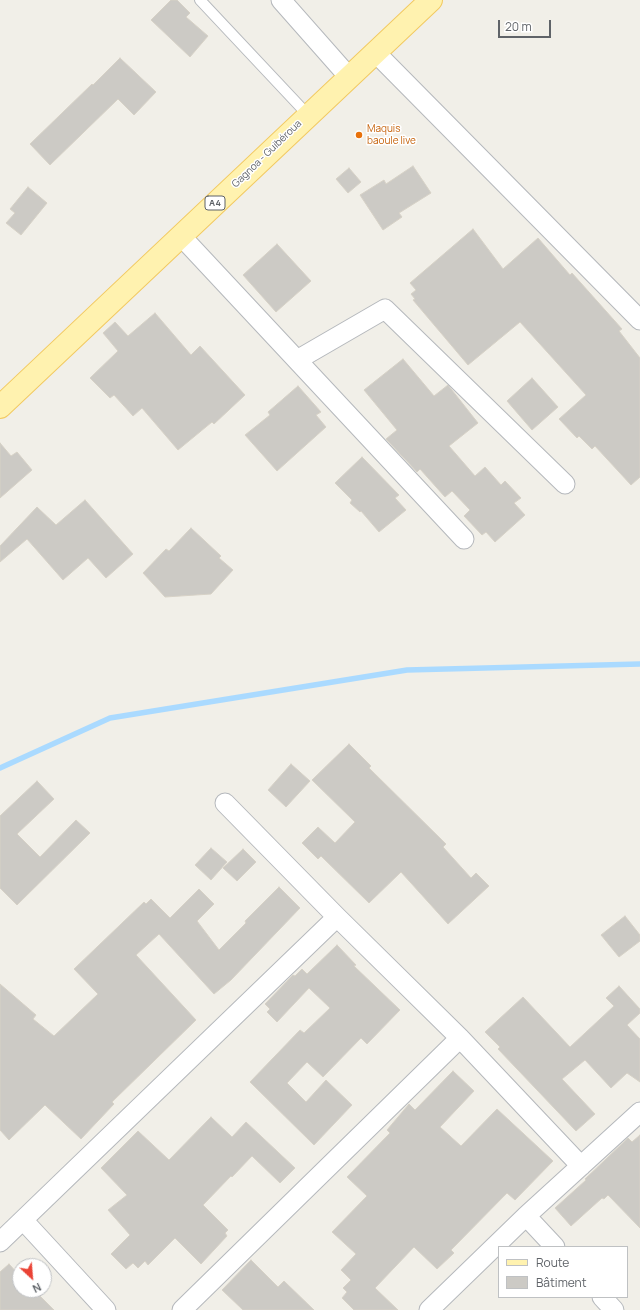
<!DOCTYPE html>
<meta charset="utf-8">
<style>
body{margin:0}
#map{position:relative;width:640px;height:1310px;overflow:hidden;background:#f1efe8;font-family:Manrope,sans-serif}
canvas{display:block}
.legend{position:absolute;left:498px;top:1246px;width:130px;height:52px;box-sizing:border-box;background:#fff;border:1px solid #bfc1c3;margin:0;padding:5px 7px;list-style:none;font-size:12px;color:#5f6368}
.legend li{display:flex;align-items:center;gap:8px;height:20px}
.legend b{width:20px;border:1px solid #bfc1c3}
.north{position:absolute;left:12px;top:1258px;width:40px;height:40px;box-sizing:border-box;background:#fff;border:1px solid #bfc1c3;border-radius:50%;rotate:154deg;font-size:11px;font-weight:700;line-height:16px;text-align:center;color:#5f6368}
.north::after{content:'';display:block;margin:auto;width:14px;height:18px;background:#ea4335;clip-path:polygon(50% 0,100% 100%,50% 72%,0 100%)}
.scale{position:absolute;left:498px;top:20px;width:53px;height:18px;box-sizing:border-box;border:2px solid #5f6368;border-top:0;padding-left:5px;font-size:12px;line-height:14px;white-space:nowrap;color:#5f6368;-webkit-text-stroke:3px #fff;paint-order:stroke}
</style>
<div id="map">
<canvas width="640" height="1310"></canvas>
<ul class="legend">
<li><b style="height:5px;background:#fff2af"></b>Route</li>
<li><b style="height:11px;background:#cccac5"></b>Bâtiment</li>
</ul>
<div class="north">N</div>
<div class="scale">20 m</div>
</div>
<script>
const ctx = document.querySelector('canvas').getContext('2d');
ctx.lineJoin = 'round';
const poly = rows => new Path2D(rows.map(r => 'M' + r).join(''));
function trace(path, color, width, dash) { ctx.strokeStyle = color; ctx.lineWidth = width; ctx.lineCap = dash ? 'butt' : 'round'; ctx.setLineDash(dash || []); ctx.stroke(path); }
function fillPath(path, color) { ctx.fillStyle = color; ctx.fill(path, 'evenodd'); }
function write(font, color, halo, rows, align = 'center') {
  ctx.font = font + ' Manrope,sans-serif'; ctx.lineWidth = 3; ctx.setLineDash([]); ctx.textBaseline = 'middle'; ctx.strokeStyle = halo; ctx.fillStyle = color; for (const [text, x, y, turn = 0] of rows) {
    ctx.save(); ctx.translate(x, y); ctx.rotate((+turn || 0) * Math.PI / 180); ctx.textAlign = isNaN(turn) ? turn : align; if (halo) ctx.strokeText(text, 0, 0); ctx.fillText(text, 0, 0); ctx.restore();
  }
}
const stream = poly([
 [0,768,110,718,407,670,640,664]
]);
const building = poly([
 [171,0,177,0,190,13,186,17,208,36,190,57,151,20,171,0],
 [120,58,156,92,134,115,118,99,50,165,30,144,92,84,93,85,120,58],
 [413,166,431,193,399,213,402,217,383,230,360,195,384,180,386,184,413,166],
 [349,168,361,182,348,193,336,179,349,168],
 [28,187,47,203,21,235,6,223,15,213,10,209,28,187],
 [473,229,503,269,538,238,570,275,572,273,622,329,619,331,640,358,640,477,631,485,595,446,592,449,579,436,577,438,559,419,586,395,520,322,468,365,413,300,415,299,411,294,416,290,410,283,473,229],
 [277,244,311,281,276,312,243,275,277,244],
 [155,313,191,355,200,346,245,395,214,424,212,422,178,450,142,408,133,416,114,395,110,398,90,378,118,351,103,333,115,322,128,336,155,313],
 [403,359,434,396,448,385,478,423,449,446,475,476,485,467,501,485,505,481,521,498,514,503,525,515,495,542,486,532,482,535,464,516,470,510,452,491,445,497,420,469,417,472,386,439,397,430,364,390,403,359],
 [532,378,558,407,532,430,507,401,532,378],
 [298,386,321,412,316,415,326,427,277,471,245,435,270,415,268,412,298,386],
 [0,443,11,456,17,452,32,470,0,498,0,443],
 [362,457,399,495,395,498,406,510,379,532,361,511,360,512,350,503,352,500,335,483,362,457],
 [85,500,133,554,106,578,88,558,63,580,27,539,0,562,0,546,37,507,56,525,85,500],
 [191,528,221,556,219,558,233,570,211,594,165,597,143,573,166,549,169,551,191,528],
 [349,744,371,766,369,768,446,844,443,847,471,878,476,873,489,886,448,924,401,872,369,903,321,856,318,859,302,843,318,827,335,843,355,822,312,780,349,744],
 [291,764,310,781,286,807,268,790,291,764],
 [37,781,54,799,17,834,40,857,76,820,90,833,17,905,0,888,0,816,37,781],
 [211,848,227,862,211,880,195,865,211,848],
 [243,849,256,862,237,881,223,868,243,849],
 [279,887,300,908,231,980,214,994,159,934,136,955,196,1020,112,1102,114,1104,81,1139,45,1105,9,1140,0,1130,0,984,36,1015,33,1019,54,1036,98,994,74,969,144,902,146,904,151,899,170,918,199,889,214,904,197,921,219,950,246,923,245,921,279,887],
 [625,916,640,935,640,941,619,957,601,935,625,916],
 [337,945,356,965,354,966,400,1010,367,1044,361,1038,323,1077,307,1062,287,1083,306,1102,326,1080,352,1105,314,1145,250,1082,300,1030,304,1033,330,1008,309,988,277,1022,267,1012,270,1009,265,1004,293,975,295,976,302,969,307,974,337,945],
 [619,986,640,1009,640,1013,627,1025,640,1039,640,1082,627,1073,611,1088,585,1060,562,1079,595,1114,576,1131,498,1049,500,1047,485,1032,523,997,570,1047,614,1006,606,998,619,986],
 [453,1071,474,1091,440,1127,461,1146,497,1109,553,1161,515,1200,507,1193,451,1250,454,1253,437,1269,414,1247,375,1288,398,1310,354,1310,342,1298,347,1292,343,1288,351,1280,341,1270,356,1254,332,1232,367,1196,347,1177,390,1133,387,1130,409,1104,415,1110,453,1071],
 [211,1117,232,1137,246,1122,295,1168,280,1183,252,1156,232,1177,231,1176,203,1205,228,1230,225,1233,227,1236,201,1264,175,1238,148,1265,145,1261,138,1268,133,1263,126,1269,111,1254,130,1235,108,1210,127,1195,101,1168,138,1131,169,1160,211,1117],
 [640,1135,640,1228,608,1195,604,1199,602,1198,571,1226,555,1208,586,1180,585,1179,628,1138,632,1142,640,1135],
 [251,1260,278,1287,284,1281,314,1310,243,1310,222,1290,251,1260],
 [9,1264,20,1276,20,1290,34,1290,54,1310,0,1310,0,1272,9,1264]
]);
const lane = poly([
 [200,0,308,115]
]);
const street = poly([
 [281,0,349,77],
 [375,52,640,320],
 [181,236,464,539],
 [297,360,385,309,565,484],
 [225,803,337,917,460,1038,581,1166],
 [526,1216,555,1247],
 [23,1220,106,1310],
 [0,1242,337,917],
 [602,1297,614,1310],
 [182,1310,460,1038],
 [429,1310,526,1216,640,1112]
]);
const primary = poly([
 [0,407,431,0]
]);
const markers = [
 [359,135,4,"#e8710a"]
];
const shields = [
 [215,203,20]
];
const shieldNames = [
 ["A4",215,203]
];
const foodNames = [
 ["Maquis",367,129],
 ["baoule live",367,141]
];
const streetNames = [
 ["Gagnoa - Guibéroua",267,154,-44]
];
trace(stream, '#aadaff', 5.5);
fillPath(building, '#cccac5');
trace(building, '#d6d1c6', 1);
trace(lane, '#b5b8bc', 12);
trace(street, '#b5b8bc', 21);
trace(primary, '#f2c960', 24);
trace(lane, '#fff', 10);
trace(street, '#fff', 19);
trace(primary, '#fff2af', 22);
for (const [x, y, r, color] of markers) { const dot = new Path2D(); dot.arc(x, y, r, 0, 2 * Math.PI); ctx.fillStyle = color; ctx.fill(dot); trace(dot, '#fff', 1.5); }
for (const [x, y, w] of shields) { const box = new Path2D(); box.roundRect(x - w / 2, y - 7, w, 14, 3); ctx.fillStyle = '#fff'; ctx.fill(box); trace(box, '#5f6368', 1); }
write('bold 9px', '#5f6368', null, shieldNames);
write('10px', '#c56008', '#fff', foodNames, 'left');
write('10px', '#5f6368', '#fff', streetNames);
</script>
